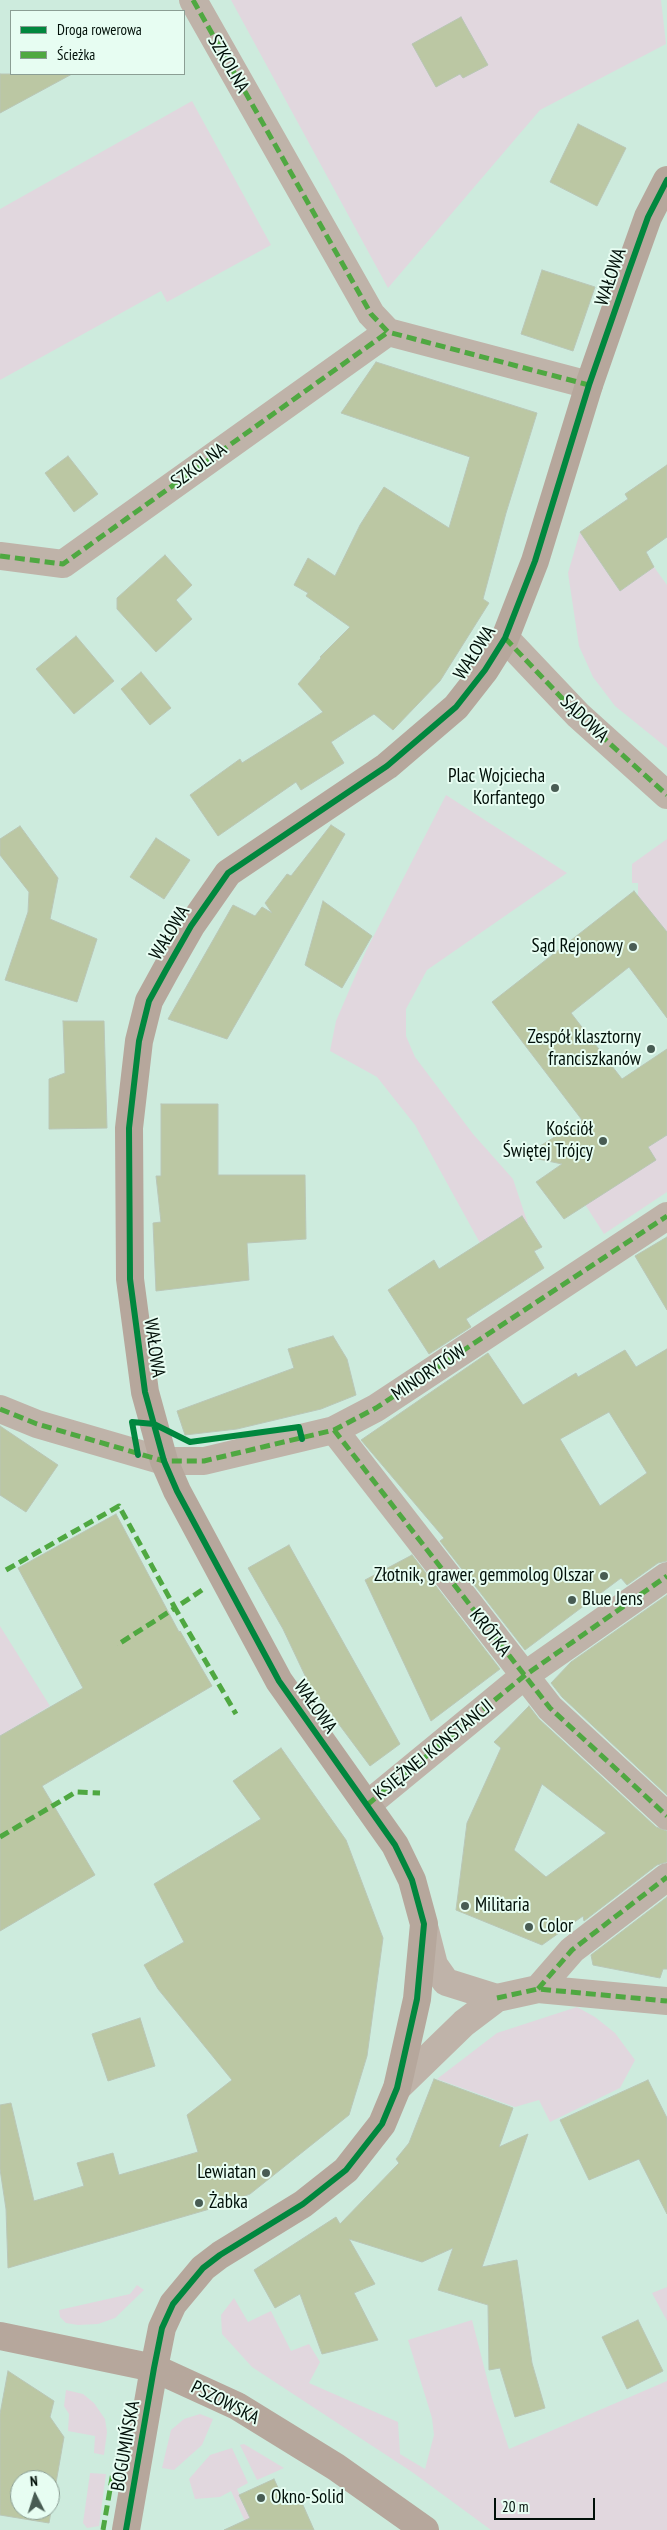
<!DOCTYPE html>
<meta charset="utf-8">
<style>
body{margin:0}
#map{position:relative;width:667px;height:2530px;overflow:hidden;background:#cdebdd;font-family:"PT Sans Narrow",sans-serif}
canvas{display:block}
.legend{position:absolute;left:10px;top:10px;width:175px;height:65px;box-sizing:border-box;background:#e7fdf2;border:1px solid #8b9e94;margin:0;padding:6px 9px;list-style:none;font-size:15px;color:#000f08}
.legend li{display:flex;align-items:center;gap:10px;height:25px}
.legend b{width:25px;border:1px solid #8b9e94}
.north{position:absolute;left:10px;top:2470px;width:50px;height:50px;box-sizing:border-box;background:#e7fdf2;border:1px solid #8b9e94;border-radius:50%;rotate:355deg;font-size:14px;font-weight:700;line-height:20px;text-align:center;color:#000f08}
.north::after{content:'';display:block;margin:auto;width:18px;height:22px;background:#485c53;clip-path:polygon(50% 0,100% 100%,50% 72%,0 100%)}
.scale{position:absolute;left:494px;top:2498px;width:101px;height:22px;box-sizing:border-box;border:2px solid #000f08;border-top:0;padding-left:6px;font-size:15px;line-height:18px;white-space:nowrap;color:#000f08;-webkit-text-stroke:4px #e7fdf2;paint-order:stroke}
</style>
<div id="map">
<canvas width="667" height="2530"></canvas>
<ul class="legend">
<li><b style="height:6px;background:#00873e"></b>Droga rowerowa</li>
<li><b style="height:6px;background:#4fa841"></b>Ścieżka</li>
</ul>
<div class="north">N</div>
<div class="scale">20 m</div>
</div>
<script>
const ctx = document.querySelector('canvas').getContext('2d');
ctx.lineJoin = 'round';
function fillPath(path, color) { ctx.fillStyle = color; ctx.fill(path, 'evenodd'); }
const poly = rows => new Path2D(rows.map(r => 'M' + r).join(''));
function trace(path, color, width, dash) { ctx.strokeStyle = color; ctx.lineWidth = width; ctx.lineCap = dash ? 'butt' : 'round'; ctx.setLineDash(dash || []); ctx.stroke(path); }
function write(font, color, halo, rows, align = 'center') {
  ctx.font = font + ' "PT Sans Narrow",sans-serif'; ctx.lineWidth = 4; ctx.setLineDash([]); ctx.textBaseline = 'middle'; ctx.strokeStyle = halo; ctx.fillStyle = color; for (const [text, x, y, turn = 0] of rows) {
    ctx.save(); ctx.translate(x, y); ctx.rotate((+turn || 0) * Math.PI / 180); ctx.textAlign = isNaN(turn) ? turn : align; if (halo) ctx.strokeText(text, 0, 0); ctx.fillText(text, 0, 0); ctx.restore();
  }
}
const green = poly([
 [231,0,661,0,666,44,540,110,388,288],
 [192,101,271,245,167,302,161,291,0,380,0,209],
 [580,532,620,591,654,567,667,585,667,748,615,706,593,677,579,646,568,573],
 [446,795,567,873,427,970,406,1009,406,1036,415,1057,473,1134,513,1179,528,1224,480,1243,415,1125,377,1077,330,1051,336,1021,366,951],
 [667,839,667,932,638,897,638,883,632,883,632,864],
 [667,1135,667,1192,604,1234,581,1198,651,1153,648,1147],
 [0,1626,50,1706,0,1736],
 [577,2007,595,2017,615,2033,635,2060,620,2088,550,2122,539,2100,515,2107,437,2079,497,2033],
 [137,2285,144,2290,115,2318,98,2324,78,2325,66,2323,60,2317,59,2310,130,2294],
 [667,2287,667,2321,652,2293],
 [234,2298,248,2322,271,2311,291,2351,309,2344,320,2362,309,2383,398,2422,400,2454,425,2469,434,2435,432,2418,408,2340,472,2320,492,2398,509,2449,667,2381,667,2530,491,2530,412,2472,252,2367,222,2334,221,2315],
 [66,2390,83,2394,94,2403,105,2419,107,2432,104,2455,94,2453,95,2436,68,2431,69,2414,64,2406],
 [200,2414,213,2419,202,2445,174,2470,162,2468,171,2430,184,2419],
 [244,2444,284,2468,257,2480,240,2445],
 [232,2448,248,2483,237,2489,256,2530,249,2530,231,2491,220,2497,195,2499,189,2479,210,2455],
 [90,2473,106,2474,99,2526,87,2528,83,2523]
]);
const building = poly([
 [461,17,488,65,463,78,460,74,436,87,412,44,461,17],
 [0,74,72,74,0,113,0,74],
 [578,124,626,148,597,206,550,182,578,124],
 [542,270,595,287,573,351,521,334,542,270],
 [376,362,537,413,506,513,483,599,489,603,440,681,393,730,374,714,331,742,344,763,301,790,296,782,218,836,190,795,240,759,242,763,323,712,298,684,321,658,320,657,350,627,306,596,308,593,294,585,308,558,335,576,360,525,384,487,449,528,470,457,341,413,376,362],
 [68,456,98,494,74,512,45,473,68,456],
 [667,465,667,537,646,552,654,567,620,591,580,532,628,499,625,494,667,465],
 [165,555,192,585,176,600,192,619,156,652,117,609,117,598,165,555],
 [76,636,114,681,74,714,36,669,76,636],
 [141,672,171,708,150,725,121,689,141,672],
 [331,825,345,834,227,1039,168,1019,233,905,255,916,262,907,272,913,265,903,287,874,291,876,331,825],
 [20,826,58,878,50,919,97,939,77,1002,5,980,28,912,29,892,0,855,0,839,20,826],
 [156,838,190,860,164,899,130,877,156,838],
 [634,891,667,932,667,1018,629,967,571,1013,622,1079,667,1049,667,1135,648,1147,656,1160,564,1219,536,1182,562,1164,524,1156,582,1120,492,1002,634,891],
 [323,901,372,936,342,988,305,965,323,901],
 [63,1021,104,1021,107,1128,49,1129,49,1079,65,1073,63,1021],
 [161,1104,218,1104,218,1175,305,1175,306,1239,247,1243,249,1280,156,1291,153,1223,161,1222,156,1176,161,1176,161,1104],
 [522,1216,542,1247,534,1251,544,1268,466,1319,471,1327,429,1354,388,1290,434,1260,439,1269,522,1216],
 [667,1237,667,1310,635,1256,667,1237],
 [333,1336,347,1359,356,1395,321,1409,237,1429,185,1435,177,1411,294,1368,288,1349,333,1336],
 [667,1349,667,1561,658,1563,627,1585,621,1578,525,1650,440,1541,444,1538,361,1440,488,1353,523,1405,576,1373,578,1377,625,1350,636,1367,667,1349],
 [609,1412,647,1473,600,1506,560,1439,609,1412],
 [0,1426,58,1465,26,1512,0,1495,0,1426],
 [116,1514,179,1632,180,1631,212,1686,42,1786,95,1875,0,1931,0,1736,83,1688,18,1568,116,1514],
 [289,1545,400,1744,370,1766,309,1684,283,1629,248,1568,289,1545],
 [412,1555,500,1669,431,1721,365,1580,412,1555],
 [667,1595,667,1795,562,1697,551,1683,571,1662,667,1595],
 [529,1706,539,1719,656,1827,667,1831,667,1862,657,1865,584,1921,583,1916,542,1945,456,1910,467,1823,501,1748,494,1742,529,1706],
 [542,1784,606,1833,546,1877,514,1850,542,1784],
 [281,1748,346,1840,383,1938,367,2056,349,2115,250,2194,213,2208,8,2268,6,2209,0,2169,0,2105,11,2103,34,2201,84,2186,77,2163,113,2153,119,2175,198,2152,187,2115,232,2080,158,1989,144,1965,184,1942,154,1884,261,1819,233,1781,281,1748],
 [667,1897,667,1969,663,1969,660,1978,593,1965,591,1955,667,1897],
 [140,2018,155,2066,108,2081,92,2034,140,2018],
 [434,2079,513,2108,499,2147,528,2134,482,2267,517,2260,532,2363,545,2408,515,2417,500,2368,489,2370,488,2305,438,2290,453,2248,422,2262,349,2239,375,2284,354,2293,378,2340,322,2354,300,2294,275,2308,254,2270,336,2217,340,2224,399,2163,396,2159,409,2143,434,2079],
 [648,2080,667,2118,667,2214,639,2159,589,2180,560,2120,648,2080],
 [638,2320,663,2371,627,2389,602,2337,638,2320],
 [8,2371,54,2401,50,2417,64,2437,49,2523,0,2515,0,2414,8,2371],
 [20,2480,50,2480,50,2510,20,2510,20,2480],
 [274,2479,285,2503,299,2496,314,2530,224,2530,250,2518,239,2495,274,2479]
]);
const street = poly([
 [193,0,371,314,388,332,589,385],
 [0,556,63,564,388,332],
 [505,638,578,715,667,795],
 [0,1409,37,1424,164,1461,204,1461,334,1430,376,1408,667,1216],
 [334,1430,550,1708,667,1816],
 [367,1805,524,1676,667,1576],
 [425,1930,434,1965,446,1982,497,1998],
 [538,1989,572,1950,667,1877],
 [397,2088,464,2023,497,1998,538,1989,667,2001]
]);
const secondary = poly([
 [0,2336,154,2368,237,2406,336,2467,425,2530],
 [126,2530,154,2368,162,2328,173,2304,203,2268,220,2255,303,2204,346,2170,382,2124,397,2088,417,1999,424,1924,412,1880,395,1845,279,1681,177,1491,164,1461,145,1392,130,1279,129,1128,139,1041,149,1001,166,970,191,926,228,873,387,766,456,707,485,670,505,638,535,561,589,385,628,273,648,217,667,180]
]);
const quiet = poly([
 [193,0,371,314,388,332,589,385],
 [0,556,63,564,388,332],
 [505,638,578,715,667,795],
 [0,1409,37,1424,164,1461,204,1461,334,1430,376,1408,667,1216],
 [334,1430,550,1708,667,1816],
 [6,1570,119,1506,175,1608,117,1645],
 [202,1590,175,1608,236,1714],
 [367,1805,524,1676,667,1576],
 [0,1837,76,1792,100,1793],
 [538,1989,572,1950,667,1877],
 [497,1998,538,1989,667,2001],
 [103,2530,113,2472]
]);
const cycleway = poly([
 [138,1455,132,1422,154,1424,190,1442,299,1427,302,1439],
 [126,2530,154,2368,162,2328,173,2304,203,2268,220,2255,303,2204,346,2170,382,2124,397,2088,417,1999,424,1924,412,1880,395,1845,279,1681,177,1491,164,1461,145,1392,130,1279,129,1128,139,1041,149,1001,166,970,191,926,228,873,387,766,456,707,485,670,505,638,535,561,589,385,628,273,648,217,667,180]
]);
const markers = [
 [555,788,5,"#485c53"],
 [633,947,5,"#485c53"],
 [651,1049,5,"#485c53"],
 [603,1141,5,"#485c53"],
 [604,1576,5,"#485c53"],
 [572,1600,5,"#485c53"],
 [465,1906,5,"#485c53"],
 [529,1927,5,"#485c53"],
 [266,2173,5,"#485c53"],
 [199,2203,5,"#485c53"],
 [261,2498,5,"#485c53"]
];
const streetNames = [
 ["SZKOLNA",228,64,60],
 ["WAŁOWA",611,277,-71],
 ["SZKOLNA",199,466,-36],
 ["WAŁOWA",475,653,-57],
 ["SĄDOWA",584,719,44],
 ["WAŁOWA",170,933,-59],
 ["WAŁOWA",154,1348,82],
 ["MINORYTÓW",429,1373,-34],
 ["KRÓTKA",490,1633,52],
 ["WAŁOWA",315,1707,55],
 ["KSIĘŻNEJ KONSTANCJI",434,1750,-39],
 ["PSZOWSKA",225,2403,27],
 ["BOGUMIŃSKA",126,2446,-80]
];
const poiNames = [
 ["Plac Wojciecha",545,777],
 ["Korfantego",545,799],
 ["Sąd Rejonowy",623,947],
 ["Zespół klasztorny",641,1038],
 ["franciszkanów",641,1060],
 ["Kościół",593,1130],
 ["Świętej Trójcy",593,1152],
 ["Złotnik, grawer, gemmolog Olszar",594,1576],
 ["Blue Jens",582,1600,"left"],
 ["Militaria",475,1906,"left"],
 ["Color",539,1927,"left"],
 ["Lewiatan",256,2173],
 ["Żabka",209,2203,"left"],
 ["Okno-Solid",271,2498,"left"]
];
fillPath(green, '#e1d7de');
fillPath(building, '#bbc7a3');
trace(building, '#b9c6b6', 1);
trace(street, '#bfb3a9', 28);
trace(secondary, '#b6a79c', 28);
trace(quiet, '#4fa841', 5, [10, 5]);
trace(cycleway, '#00873e', 6);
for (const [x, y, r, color] of markers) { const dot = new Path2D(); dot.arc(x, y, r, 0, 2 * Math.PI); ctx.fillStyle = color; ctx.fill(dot); trace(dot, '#e7fdf2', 2); }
write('19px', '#000f08', '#e7fdf2', streetNames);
write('19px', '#000f08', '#e7fdf2', poiNames, 'right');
</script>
